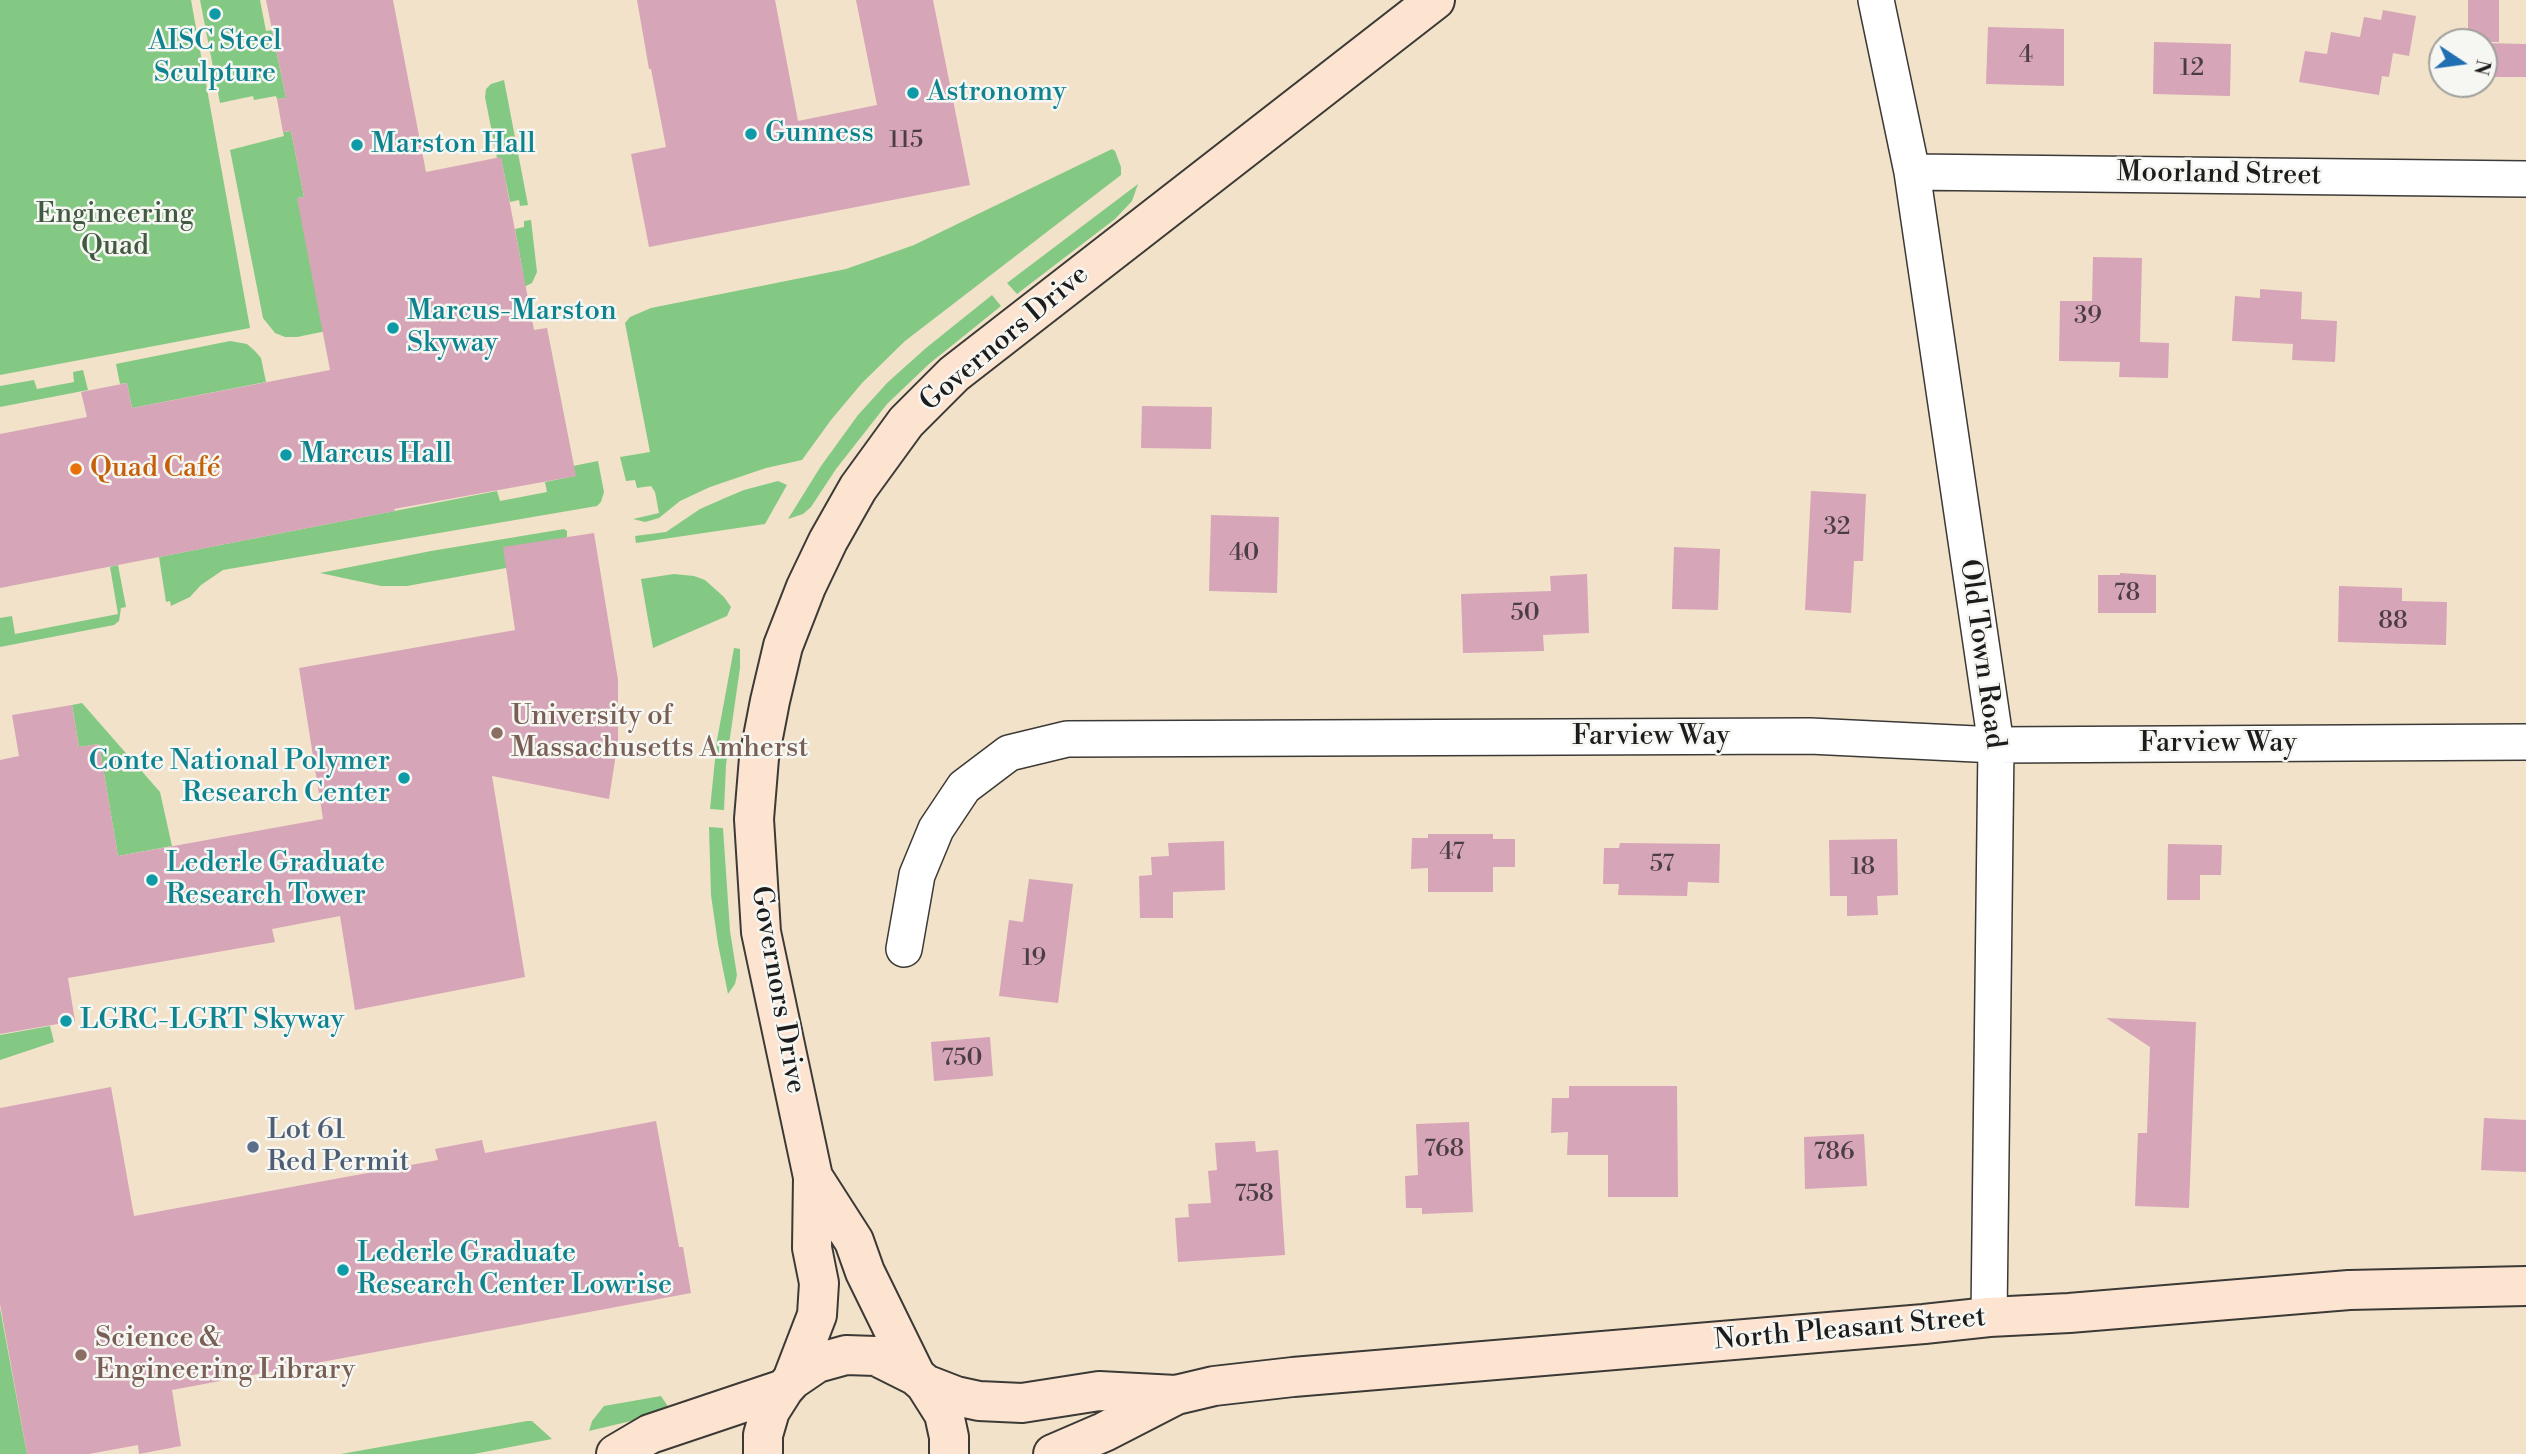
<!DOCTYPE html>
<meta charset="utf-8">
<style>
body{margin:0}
#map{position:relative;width:2526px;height:1454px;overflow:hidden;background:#f2e2c9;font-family:"Libre Bodoni",serif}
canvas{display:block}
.north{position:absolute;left:2428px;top:28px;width:70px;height:70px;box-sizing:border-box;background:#f6f6f2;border:2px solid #9f9f9c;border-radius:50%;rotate:103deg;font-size:19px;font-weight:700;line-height:28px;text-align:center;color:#1c1c1c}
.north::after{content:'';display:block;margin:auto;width:24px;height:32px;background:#1f6fb2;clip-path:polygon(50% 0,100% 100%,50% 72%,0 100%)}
</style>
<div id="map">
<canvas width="2526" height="1454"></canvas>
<div class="north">N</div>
</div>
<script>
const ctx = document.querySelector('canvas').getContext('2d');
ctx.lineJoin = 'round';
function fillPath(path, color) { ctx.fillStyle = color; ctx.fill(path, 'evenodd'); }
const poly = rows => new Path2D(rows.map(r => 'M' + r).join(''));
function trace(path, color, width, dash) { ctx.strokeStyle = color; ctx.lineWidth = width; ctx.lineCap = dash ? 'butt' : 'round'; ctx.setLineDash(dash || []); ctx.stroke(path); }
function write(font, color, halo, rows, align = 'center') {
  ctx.font = font + ' "Libre Bodoni",serif'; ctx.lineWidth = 5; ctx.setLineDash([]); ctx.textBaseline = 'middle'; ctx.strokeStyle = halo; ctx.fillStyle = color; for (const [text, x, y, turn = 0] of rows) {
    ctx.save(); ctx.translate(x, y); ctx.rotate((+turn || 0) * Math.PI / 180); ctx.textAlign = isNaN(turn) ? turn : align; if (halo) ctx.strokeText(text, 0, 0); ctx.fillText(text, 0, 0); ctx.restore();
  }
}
const green = poly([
 [0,0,191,0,250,328,0,375],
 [200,0,260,0,266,31,272,30,286,98,277,99,276,96,254,100,253,96,220,103],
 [504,80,528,205,520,206,519,200,510,202,501,158,497,158,485,97,486,89,491,84],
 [291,131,304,197,298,198,346,327,297,337,285,337,275,333,263,318,230,150,284,136,283,132],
 [1112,149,1115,151,1121,167,1121,175,905,341,862,383,831,420,802,460,766,468,710,487,680,501,659,518,645,522,633,519,659,513,655,492,651,486,637,488,635,480,626,481,620,457,650,452,625,323,630,317,651,308,846,269,914,245],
 [1138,184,1132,201,1115,219,1017,294,1007,283],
 [531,220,537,272,532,283,518,290,468,284,523,273,515,229,524,227,524,221],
 [992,295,1001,306,929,364,887,404,836,469,811,507,803,514,788,519,821,466,858,415,888,382,926,348],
 [230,341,247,344,255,351,261,358,266,382,132,408,127,383,120,384,116,364],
 [83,370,88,390,0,407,0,386,34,380,37,389,74,382,73,372],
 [598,461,604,492,601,502,597,506,223,570,201,585,190,597,171,606,170,601,166,602,159,557,497,491,500,501,547,492,545,482,575,476,573,466],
 [778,481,787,485,765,524,636,543,635,536,666,532,700,509,725,498,744,490],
 [564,529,567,531,567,537,506,568,407,586,381,586,320,573,431,551],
 [118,565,126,607,121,608,119,621,114,625,0,647,0,618,12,616,15,634,118,614,110,567],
 [674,574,694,576,705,580,724,597,731,607,727,616,653,648,641,579],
 [734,648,740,649,740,668,726,765,724,810,710,809,717,740],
 [82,703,160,792,172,846,118,856,99,744,79,747,72,705],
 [709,827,723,828,730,931,737,975,735,984,728,994,718,944,711,895],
 [50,1026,54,1042,0,1060,0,1035],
 [0,1308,27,1454,0,1454],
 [661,1396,669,1408,635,1420,589,1431,592,1421,604,1406],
 [527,1421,532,1421,552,1439,474,1454,341,1454]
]);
const building = poly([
 [266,0,393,0,426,172,501,157,534,330,547,328,576,476,394,509,395,511,0,588,0,434,87,417,81,392,127,383,132,408,330,370,297,198,304,197,291,131,283,132,280,116,277,99,286,98],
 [637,0,775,0,798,121,877,105,856,0,933,0,970,185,649,247,631,154,666,147,651,69,649,69],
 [2468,0,2499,0,2499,42,2468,42],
 [2383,10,2416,16,2409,56,2393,53,2389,77,2382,76,2379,95,2299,82,2305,51,2327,54,2331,32,2360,37,2364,17,2381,20],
 [1988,27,2064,29,2064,86,1986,84],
 [2154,42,2231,44,2230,96,2153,94],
 [2484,43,2526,44,2526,77,2484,77],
 [2093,257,2142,258,2140,342,2169,343,2168,378,2119,377,2120,362,2059,361,2060,301,2092,301],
 [2260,289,2302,292,2301,319,2337,321,2335,362,2292,360,2293,344,2232,341,2235,296,2260,298],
 [1142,406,1212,407,1211,449,1141,448],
 [1811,491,1866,494,1863,561,1854,561,1851,613,1805,610],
 [1211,515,1279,517,1277,593,1209,591],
 [594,533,618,680,618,741,609,799,492,776,525,977,355,1010,340,916,272,929,275,942,68,978,75,1021,0,1034,0,760,19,756,12,715,72,705,79,747,99,744,118,856,323,819,299,668,515,630,503,547],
 [1674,547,1720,549,1718,610,1672,609],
 [2120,573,2156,575,2156,613,2098,613,2098,575,2120,575],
 [1587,574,1589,633,1543,635,1544,651,1463,653,1461,594,1551,591,1550,576],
 [2339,586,2402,588,2402,601,2447,602,2446,645,2338,642],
 [1428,834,1493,834,1493,839,1515,839,1515,867,1493,867,1493,892,1428,892,1428,868,1411,869,1412,838,1428,838],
 [1897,839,1898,895,1877,896,1878,915,1847,916,1847,896,1830,896,1829,840],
 [1224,841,1225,890,1173,892,1173,918,1140,918,1139,876,1152,875,1151,857,1169,856,1168,843],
 [1620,843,1720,844,1719,883,1688,882,1687,896,1618,895,1619,884,1603,884,1604,848,1619,848],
 [2168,844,2222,845,2221,875,2200,875,2200,900,2167,900],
 [1029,879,1073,884,1058,1003,999,996,1009,920,1023,922],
 [2106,1018,2196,1022,2189,1208,2135,1206,2138,1133,2147,1133,2150,1047],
 [990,1037,993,1076,934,1081,931,1042],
 [1569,1086,1677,1086,1678,1197,1608,1197,1608,1155,1567,1155,1568,1132,1551,1133,1552,1098,1569,1098],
 [111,1087,134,1216,438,1160,435,1149,482,1140,485,1153,656,1121,679,1247,683,1247,691,1293,172,1390,181,1446,139,1454,138,1445,89,1454,27,1454,0,1304,0,1108],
 [2484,1118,2526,1120,2526,1172,2481,1170],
 [1469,1122,1473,1212,1422,1214,1422,1208,1406,1208,1405,1176,1418,1175,1416,1124],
 [1864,1134,1867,1186,1805,1189,1804,1137],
 [1255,1141,1256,1152,1278,1150,1285,1255,1178,1262,1175,1218,1189,1217,1188,1204,1211,1203,1208,1171,1217,1170,1215,1143]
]);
const minor = poly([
 [1876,0,1912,172,1996,745,1989,1317],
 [1912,172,2526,179],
 [904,949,917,875,936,829,964,787,1009,753,1067,739,1810,736,1996,745,2526,742]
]);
const secondary = poly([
 [813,1177,854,1241,865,1272,916,1376],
 [792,1380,817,1315,819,1283,812,1248,813,1177,761,932,754,819,759,758,770,701,783,646,806,587,828,541,858,488,906,422,954,374,1435,0],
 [925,1384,956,1396,979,1401,1022,1403,1099,1391,1176,1395,1214,1386,1293,1377,1924,1324,1989,1317,2069,1313,2349,1290,2526,1286],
 [616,1454,650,1434,784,1389],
 [763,1454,763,1435,770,1411,784,1389,792,1380,817,1363,846,1355,876,1356,916,1376,925,1384,944,1414,949,1437,949,1454],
 [1053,1454,1104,1432,1174,1396]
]);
const markers = [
 [215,14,7,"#0f9aa8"],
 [913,93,7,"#0f9aa8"],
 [751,134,7,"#0f9aa8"],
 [357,145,7,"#0f9aa8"],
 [393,328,7,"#0f9aa8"],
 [286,455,7,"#0f9aa8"],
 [76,469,7,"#e8710a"],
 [497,733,7,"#8d6e63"],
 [404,778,7,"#0f9aa8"],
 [152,880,7,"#0f9aa8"],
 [66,1021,7,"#0f9aa8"],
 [253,1147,7,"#5c6f8a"],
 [343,1270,7,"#0f9aa8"],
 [81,1355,7,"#8d6e63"]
];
const numberNames = [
 ["4",2026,56],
 ["12",2192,69],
 ["115",906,141],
 ["39",2088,317],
 ["32",1837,528],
 ["40",1244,554],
 ["78",2127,594],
 ["50",1525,614],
 ["88",2393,622],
 ["47",1452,853],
 ["57",1662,865],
 ["18",1863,868],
 ["19",1034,959],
 ["750",962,1059],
 ["768",1444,1150],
 ["786",1834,1153],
 ["758",1254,1195]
];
const cultureNames = [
 ["AISC Steel",215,42,"center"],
 ["Sculpture",215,74,"center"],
 ["Astronomy",927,93],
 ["Gunness",765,134],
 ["Marston Hall",371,145],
 ["Marcus-Marston",407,312],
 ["Skyway",407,344],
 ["Marcus Hall",300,455],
 ["Conte National Polymer",390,762,"right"],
 ["Research Center",390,794,"right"],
 ["Lederle Graduate",166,864],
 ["Research Tower",166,896],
 ["LGRC-LGRT Skyway",80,1021],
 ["Lederle Graduate",357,1254],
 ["Research Center Lowrise",357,1286]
];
const streetNames = [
 ["Moorland Street",2219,175,1],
 ["Governors Drive",1005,339,-40],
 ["Old Town Road",1981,654,82],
 ["Farview Way",1651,737],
 ["Farview Way",2218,744],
 ["Governors Drive",777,990,80],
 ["North Pleasant Street",1850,1330,-5]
];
const parkNames = [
 ["Engineering",115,215],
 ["Quad",115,247]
];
const foodNames = [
 ["Quad Café",90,469]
];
const educationNames = [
 ["University of",511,717],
 ["Massachusetts Amherst",511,749],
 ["Science &",95,1339],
 ["Engineering Library",95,1371]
];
const serviceNames = [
 ["Lot 61",267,1131],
 ["Red Permit",267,1163]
];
fillPath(green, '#84c983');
fillPath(building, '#d7a5b8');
trace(minor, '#3c3a36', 38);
trace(secondary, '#3c3a36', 42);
trace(minor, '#fff', 35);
trace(secondary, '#fde4d0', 38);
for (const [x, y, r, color] of markers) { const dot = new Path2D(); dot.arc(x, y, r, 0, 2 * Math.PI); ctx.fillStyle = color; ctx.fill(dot); trace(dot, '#f6f6f2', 2.5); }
write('24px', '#4b3e43', null, numberNames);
write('28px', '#0d838f', '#f6f6f2', cultureNames, 'left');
write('28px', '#1c1c1c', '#f6f6f2', streetNames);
write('28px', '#405940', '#f6f6f2', parkNames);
write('28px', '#c56008', '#f6f6f2', foodNames, 'left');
write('28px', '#785e54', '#f6f6f2', educationNames, 'left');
write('28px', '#4e5e75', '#f6f6f2', serviceNames, 'left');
</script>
